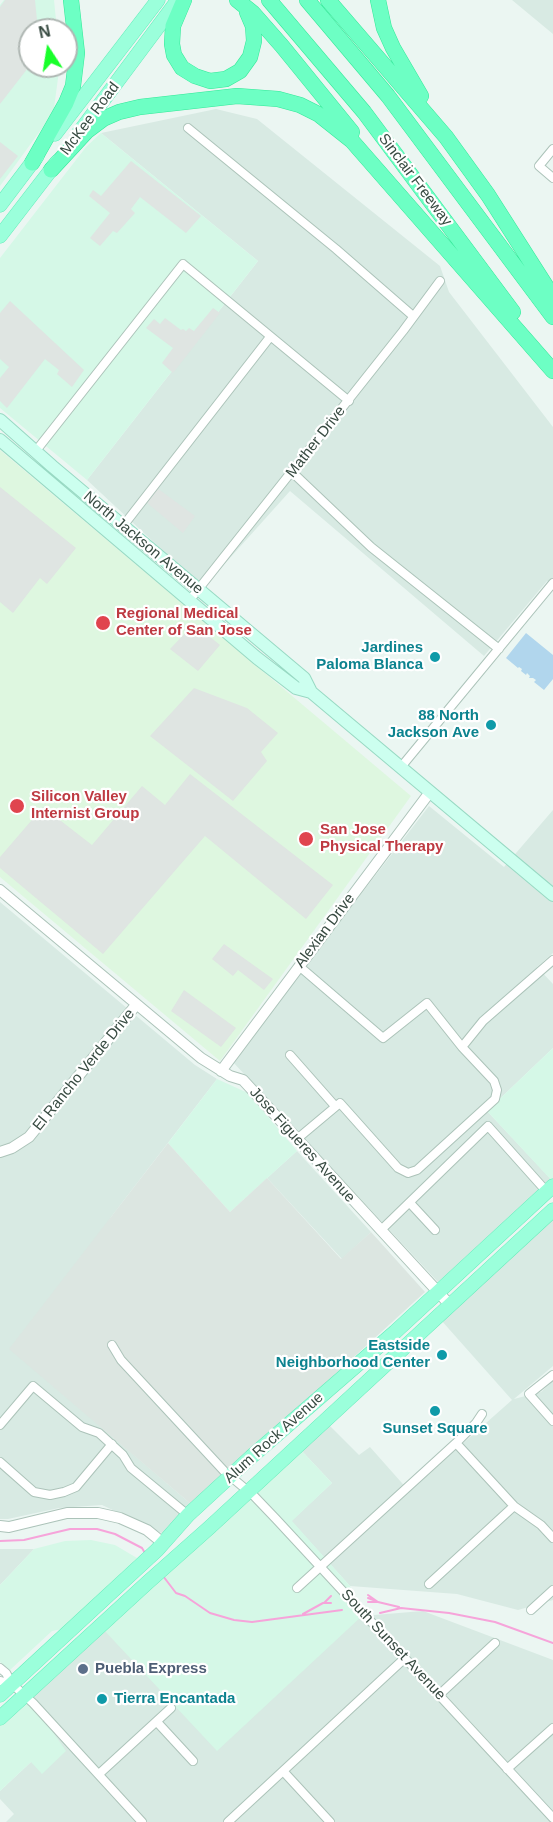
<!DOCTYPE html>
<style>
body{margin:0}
#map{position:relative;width:553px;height:1822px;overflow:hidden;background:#ebf6f2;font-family:Arial,sans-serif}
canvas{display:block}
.north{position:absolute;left:18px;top:18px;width:60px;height:60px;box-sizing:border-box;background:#fff;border:2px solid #afb7b3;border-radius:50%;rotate:348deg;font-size:16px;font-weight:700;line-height:24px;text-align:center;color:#384b42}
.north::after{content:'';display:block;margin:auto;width:21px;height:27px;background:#19ff2b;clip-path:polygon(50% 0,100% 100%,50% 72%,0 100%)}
</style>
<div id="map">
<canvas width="553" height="1822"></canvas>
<div class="north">N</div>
</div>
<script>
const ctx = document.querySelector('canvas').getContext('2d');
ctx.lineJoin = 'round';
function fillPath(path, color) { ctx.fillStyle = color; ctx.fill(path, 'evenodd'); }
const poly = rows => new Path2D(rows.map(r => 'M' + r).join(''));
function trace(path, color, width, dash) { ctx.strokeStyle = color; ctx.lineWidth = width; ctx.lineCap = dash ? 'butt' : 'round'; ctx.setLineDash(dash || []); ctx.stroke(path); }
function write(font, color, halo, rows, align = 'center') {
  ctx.font = font + ' Arial,sans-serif'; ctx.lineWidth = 4.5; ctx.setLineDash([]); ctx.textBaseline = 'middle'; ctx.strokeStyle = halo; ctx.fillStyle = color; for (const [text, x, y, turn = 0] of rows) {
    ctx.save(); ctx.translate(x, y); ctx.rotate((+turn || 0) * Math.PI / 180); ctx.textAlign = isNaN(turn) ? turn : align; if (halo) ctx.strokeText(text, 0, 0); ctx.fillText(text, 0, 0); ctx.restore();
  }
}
const residential = poly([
 [512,0,553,0,553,34],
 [216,109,257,119,440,266,449,292,553,427,553,586,547,581,484,656,290,491,203,588,87,480,258,261,101,133],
 [429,806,504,867,553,810,553,953,537,967,553,984,553,1048,487,1111,551,1179,438,1282,232,1061],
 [0,902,195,1065,217,1079,111,1217,32,1367,192,1505,164,1534,102,1505,59,1508,8,1519,0,1519],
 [297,1151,371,1232,342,1259,267,1178],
 [553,1216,553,1366,514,1399,541,1392,553,1381,553,1600,518,1610,457,1594,350,1586,291,1521,332,1483,300,1449,328,1424,359,1455,370,1447,409,1491,512,1400,441,1320],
 [0,1549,34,1549,0,1585],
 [423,1611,553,1660,553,1822,6,1822,14,1814,0,1799,0,1791,31,1762,28,1696,102,1628,362,1616]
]);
const commercial = poly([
 [4,0,54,0,57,30,30,30,30,66,59,66,59,71,54,108,43,127,0,186,0,5],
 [101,133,258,261,87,480,0,408,0,258,86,147],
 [553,1048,553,1182,487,1111],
 [217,1079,248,1093,297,1151,230,1212,168,1143],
 [300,1449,332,1483,292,1521,350,1586,362,1616,217,1751,102,1628],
 [91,1540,115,1545,137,1558,62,1629,52,1631,10,1670,0,1662,0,1585,34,1549,65,1541],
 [28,1696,66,1751,42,1774,31,1762,0,1791,0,1721]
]);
const industrial = poly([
 [168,1143,230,1212,267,1178,341,1259,371,1232,425,1292,192,1505,9,1349]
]);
const medical = poly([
 [0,450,411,796,220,1061,0,877]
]);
const green = poly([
 [526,633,553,655,553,679,544,690,534,682,536,680,533,678,529,678,530,676,527,673,526,675,521,671,522,669,519,667,518,668,506,658]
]);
const parking = poly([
 [5,0,35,0,38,30,30,30,28,40,30,41,30,66,42,66,35,73,28,68,0,104,0,7],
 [0,142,18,156,0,179],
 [131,161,201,216,186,233,140,197,131,209,135,213,117,233,113,231,100,246,90,238,110,213,89,196,93,190,101,196],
 [10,301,84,370,72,387,57,374,59,370,45,359,7,408,0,401,0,378,9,367,0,359,0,313],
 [213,308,220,313,173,373,162,363,173,348,146,328,154,319,160,324,165,318,181,330,183,329,186,331,189,328,194,331],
 [0,487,76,548,47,584,40,578,13,613,0,602],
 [157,488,195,516,183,533,146,502],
 [194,624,220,645,198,671,170,649],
 [194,688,247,708,278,733,261,752,267,761,233,801,150,736],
 [190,774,333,885,306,919,205,836,103,954,0,868,0,857,43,807,92,845,142,786,165,805],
 [224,944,273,979,264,990,238,970,233,976,212,959],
 [184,990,236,1028,221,1047,171,1011]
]);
const stream = poly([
 [0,1541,24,1540,70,1529,97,1529,115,1534,142,1548,145,1553],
 [163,1576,176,1593,185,1596,210,1613,234,1620,252,1622,342,1610],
 [368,1595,378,1602],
 [368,1598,376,1601],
 [368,1602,378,1602,399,1607],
 [324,1603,331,1596],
 [380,1613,401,1608,449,1613,495,1622,553,1643],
 [303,1614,323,1603,331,1603]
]);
const minor = poly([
 [188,128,336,249,413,316],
 [553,149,539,166,553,178],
 [35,452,183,264,349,401],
 [292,472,371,547,499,649],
 [123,526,270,337],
 [189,601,403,331,440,281],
 [401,767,553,583],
 [299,966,383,1038,427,1003,462,1047],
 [290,1055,335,1106],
 [297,1139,340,1103,398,1168,408,1173,417,1170,495,1099,497,1090,494,1081,462,1047,483,1021,553,960],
 [410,1203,435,1230],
 [381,1230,488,1126,547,1192],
 [112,1345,121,1360,224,1471,254,1496,276,1519,553,1818],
 [553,1375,529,1394,553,1421],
 [0,1425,33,1386,82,1427,99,1433,123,1455,131,1468,188,1515],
 [456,1443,514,1506,541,1525,553,1538],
 [0,1462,34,1492,50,1495,64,1492,76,1487,112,1444],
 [429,1584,514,1506],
 [297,1588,456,1443,476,1423,482,1414],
 [531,1610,553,1590],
 [0,1668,6,1673,12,1684,33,1703,142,1822],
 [0,1681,12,1684],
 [439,1695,495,1643],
 [157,1722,193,1761],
 [507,1769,553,1728],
 [283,1771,330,1822],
 [99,1774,171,1708],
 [228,1822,405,1658]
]);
const tertiary = poly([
 [0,890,201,1058,230,1076,243,1080,450,1305],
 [221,1071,430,792],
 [0,1152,12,1148,29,1137,136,1005],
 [0,1526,9,1527,67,1513,98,1513,120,1518,147,1530,163,1543]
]);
const secondary = poly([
 [0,420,52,466,304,678,311,692,553,895],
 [0,440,257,658,296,688,311,692]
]);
const primary = poly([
 [55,134,158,0],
 [78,134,178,0],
 [0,205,37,156],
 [0,236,57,162],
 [0,1695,157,1550,188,1515,251,1457,395,1332,553,1186],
 [0,1718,147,1583,210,1527,553,1210]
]);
const motorway = poly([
 [184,0,173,26,172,44,174,55,182,68,195,76,210,81,226,79,240,71,250,57,254,41,253,26,247,12],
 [237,0,253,13,282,46,352,132],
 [269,0,364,112,513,312],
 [307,0,388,96,553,317],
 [328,0,446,137,488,195,553,297],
 [378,0,384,28,393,48,421,96],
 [32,163,66,103,73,86,77,53,71,0],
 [51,170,87,131,103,119,119,112,140,107,237,96,278,99,300,105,318,114,352,141,553,371]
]);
const markers = [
 [103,623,8,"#e0444e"],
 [435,657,6,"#0f9aa8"],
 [491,725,6,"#0f9aa8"],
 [17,806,8,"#e0444e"],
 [306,839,8,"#e0444e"],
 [442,1355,6,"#0f9aa8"],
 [435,1411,6,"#0f9aa8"],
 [83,1669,6,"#5c6f8a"],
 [102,1699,6,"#0f9aa8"]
];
const streetNames = [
 ["McKee Road",90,119,-53],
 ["Sinclair Freeway",415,180,53],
 ["Mather Drive",316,442,-52],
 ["North Jackson Avenue",143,543,40],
 ["Alexian Drive",325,931,-53],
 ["El Rancho Verde Drive",84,1070,-51],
 ["Jose Figueres Avenue",302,1145,48],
 ["Alum Rock Avenue",274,1438,-42],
 ["South Sunset Avenue",393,1645,47]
];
const healthNames = [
 ["Regional Medical",116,614],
 ["Center of San Jose",116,631],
 ["Silicon Valley",31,797],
 ["Internist Group",31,814],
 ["San Jose",320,830],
 ["Physical Therapy",320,847]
];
const cultureNames = [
 ["Jardines",423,648],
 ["Paloma Blanca",423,665],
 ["88 North",479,716],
 ["Jackson Ave",479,733],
 ["Eastside",430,1346],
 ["Neighborhood Center",430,1363],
 ["Sunset Square",435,1429,"center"],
 ["Tierra Encantada",114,1699,"left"]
];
const serviceNames = [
 ["Puebla Express",95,1669]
];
fillPath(residential, '#d8eae3');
fillPath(commercial, '#d5f8e7');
fillPath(industrial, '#dce6e1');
fillPath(medical, '#def7e0');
fillPath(green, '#b1d6ed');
fillPath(parking, '#dfe5e2');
trace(stream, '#f6a4da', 2);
trace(minor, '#acc3b9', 10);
trace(tertiary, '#acc3b9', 12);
trace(secondary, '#98d9c3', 14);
trace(primary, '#63ecb9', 15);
trace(motorway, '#33e898', 16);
trace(minor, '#fff', 8);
trace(tertiary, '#fff', 10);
trace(secondary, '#ccffef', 12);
trace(primary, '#9bffdb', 14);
trace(motorway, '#6dffc4', 15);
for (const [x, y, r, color] of markers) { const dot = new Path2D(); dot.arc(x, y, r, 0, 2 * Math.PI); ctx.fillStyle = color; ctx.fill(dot); trace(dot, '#fff', 2); }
write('15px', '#384b42', '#fff', streetNames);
write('bold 15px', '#be3a42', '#fff', healthNames, 'left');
write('bold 15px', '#0d838f', '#fff', cultureNames, 'right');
write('bold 15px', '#4e5e75', '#fff', serviceNames, 'left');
</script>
